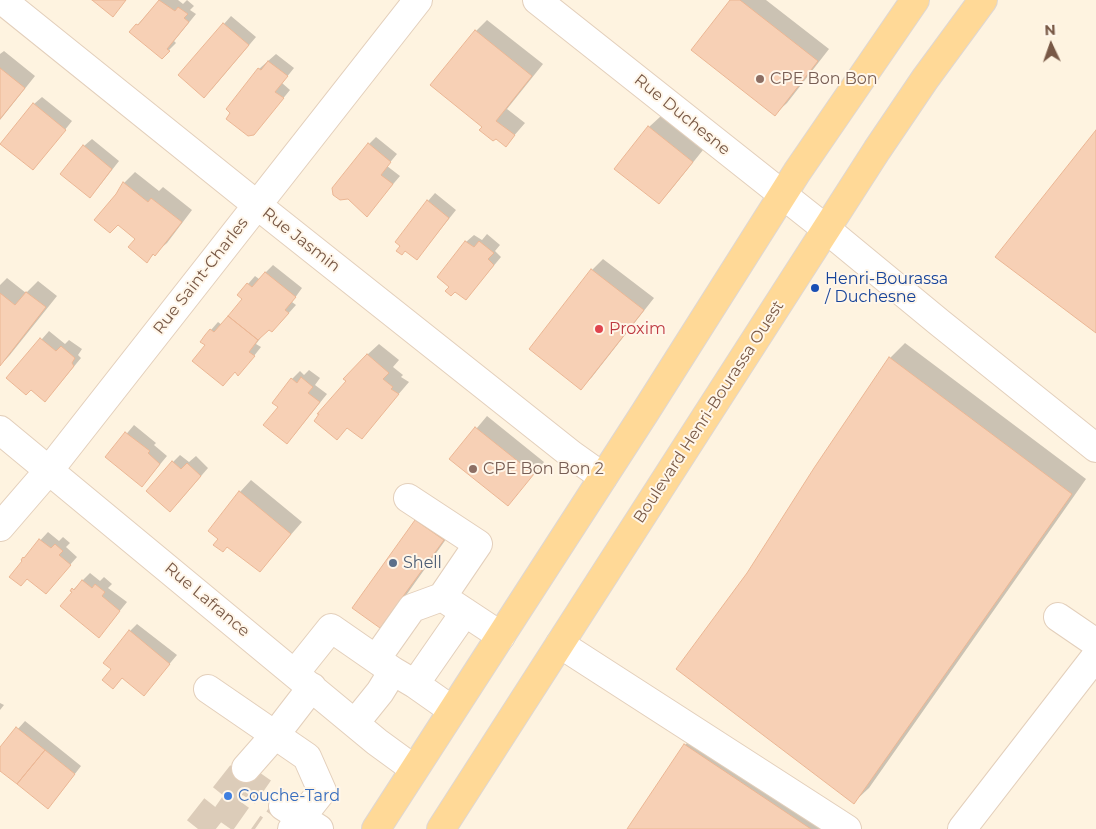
<!DOCTYPE html>
<style>
body{margin:0}
#map{position:relative;width:1096px;height:829px;overflow:hidden;background:#fef3e0;font-family:Montserrat,sans-serif}
canvas{display:block}
.north{position:absolute;left:1026px;top:20px;width:50px;height:50px;-webkit-text-stroke:4px #fff6e9;paint-order:stroke;rotate:357deg;font-size:14px;font-weight:700;line-height:20px;text-align:center;color:#785845}
.north::after{content:'';display:block;margin:auto;width:18px;height:22px;background:#785845;clip-path:polygon(50% 0,100% 100%,50% 72%,0 100%)}
</style>
<div id="map">
<canvas width="1096" height="829"></canvas>
<div class="north">N</div>
</div>
<script>
const ctx = document.querySelector('canvas').getContext('2d');
ctx.lineJoin = 'round';
function fillPath(path, color) { ctx.fillStyle = color; ctx.fill(path, 'evenodd'); }
const poly = rows => new Path2D(rows.map(r => 'M' + r).join(''));
function trace(path, color, width, dash) { ctx.strokeStyle = color; ctx.lineWidth = width; ctx.lineCap = dash ? 'butt' : 'round'; ctx.setLineDash(dash || []); ctx.stroke(path); }
function write(font, color, halo, rows, align = 'center') {
  ctx.font = font + ' Montserrat,sans-serif'; ctx.lineWidth = 4; ctx.setLineDash([]); ctx.textBaseline = 'middle'; ctx.strokeStyle = halo; ctx.fillStyle = color; for (const [text, x, y, turn = 0] of rows) {
    ctx.save(); ctx.translate(x, y); ctx.rotate((+turn || 0) * Math.PI / 180); ctx.textAlign = isNaN(turn) ? turn : align; if (halo) ctx.strokeText(text, 0, 0); ctx.fillText(text, 0, 0); ctx.restore();
  }
}
const shadow = poly([
 [160,0,178,0,183,4,187,0,194,6,190,10,196,14,174,41,176,43,162,57,131,32],
 [731,0,766,0,829,49,787,103,775,114],
 [231,16,256,37,212,89,179,75],
 [487,20,543,64,507,109,525,123,506,145,483,127,476,31],
 [4,51,35,76,0,120,0,54],
 [276,54,294,68,282,83,290,90,254,134,232,112,259,69],
 [42,97,72,121,40,161,34,104],
 [661,116,703,150,670,191,659,203,616,168,649,127],
 [376,137,397,154,387,166,400,176,367,215,369,144],
 [92,139,119,161,97,189,84,146],
 [135,172,159,191,163,187,192,210,167,243,146,261,117,195,124,183],
 [435,193,456,210,424,250,428,201],
 [487,234,500,245,495,251,501,257,466,299,466,242,474,235,482,240],
 [603,259,654,298,592,377,581,388,592,270],
 [273,265,302,288,292,302,296,305,280,323,265,332,256,344,261,347,246,366,206,345,211,330,218,322,222,325,244,299,248,284,255,276,259,279],
 [7,278,26,293,38,281,57,296,9,356,0,365,0,285],
 [49,331,65,344,69,340,82,349,78,355,81,358,52,393,31,389,8,378],
 [905,343,1086,479,869,788,854,802,748,574,815,469,890,358],
 [379,344,399,360,393,367,403,375,401,377,409,382,362,437,348,427,337,438,347,381,367,355],
 [309,370,320,378,315,385,327,394,294,435,280,407,292,379,300,371,304,375],
 [487,416,544,462,538,470,537,468,516,494,518,494,508,504,451,459],
 [134,425,156,443,154,445,167,456,142,486,107,457],
 [180,455,189,462,196,456,208,468,178,503,173,462],
 [251,480,302,522,260,570,220,539,240,492],
 [428,509,454,528,392,615,380,626,354,607,416,520],
 [48,532,59,541,63,537,70,543,66,547,77,557,53,584,23,559],
 [90,573,100,581,104,577,112,584,108,588,127,602,106,628,72,591],
 [137,624,177,655,144,694,123,677,113,688,112,669,130,631],
 [0,703,4,705,0,710],
 [25,721,81,766,55,800,0,769,0,749],
 [700,730,847,829,628,829,685,745]
]);
const building = poly([
 [92,0,126,0,113,17,92,0],
 [159,0,175,11,178,7,188,14,184,18,189,22,167,49,170,51,162,59,129,32,136,24,138,25,159,0],
 [730,0,740,0,818,61,775,116,691,50,730,0],
 [223,23,249,45,204,98,178,75,223,23],
 [475,30,532,76,496,121,515,135,506,147,496,139,493,141,479,130,482,127,430,85,475,30],
 [268,61,288,76,275,92,284,98,254,135,248,136,226,119,230,113,226,109,258,68,261,70,268,61],
 [0,68,25,88,0,119,0,68],
 [33,103,66,130,33,170,0,144,33,103],
 [648,126,693,162,659,204,614,169,648,126],
 [1096,130,1096,333,995,257,1096,130],
 [368,143,391,162,381,175,393,184,367,217,348,199,340,200,333,195,332,188,368,143],
 [83,145,112,169,90,198,60,174,83,145],
 [123,182,148,202,151,198,182,222,155,256,153,254,147,263,128,247,135,239,118,225,110,233,94,220,116,194,123,182],
 [427,200,449,218,417,260,405,251,402,255,396,251,400,246,395,242,427,200],
 [465,241,474,247,479,241,494,253,488,259,494,265,466,300,455,292,451,296,445,291,449,287,437,277,465,241],
 [591,269,644,310,581,390,529,349,591,269],
 [265,272,296,297,285,310,289,313,272,332,269,330,258,340,228,316,242,299,237,295,247,283,252,287,265,272],
 [26,292,46,307,0,366,0,293,15,305,26,292],
 [228,316,258,340,249,352,255,356,238,376,235,372,223,386,192,361,205,345,200,342,205,335,210,329,214,332,228,316],
 [40,338,56,351,61,346,75,358,72,363,74,366,45,402,31,390,26,395,6,378,40,338],
 [367,354,389,373,383,379,393,387,391,389,399,394,362,439,347,428,337,440,314,421,319,414,317,414,346,381,343,379,367,354],
 [889,357,1072,494,854,804,676,669,747,573,814,468,889,357],
 [301,377,313,387,308,393,320,402,287,444,263,425,278,407,272,403,291,378,297,383,301,377],
 [475,427,534,474,508,506,449,459,475,427],
 [125,432,150,451,148,453,160,464,142,487,105,457,125,432],
 [172,461,181,469,187,463,201,476,170,512,146,491,172,461],
 [239,491,291,534,260,572,227,547,223,552,213,545,218,539,208,531,239,491],
 [415,520,444,540,380,628,352,608,415,520],
 [39,539,51,548,55,544,63,551,59,555,71,565,46,594,27,579,21,586,9,577,22,561,21,560,23,557,24,558,39,539],
 [82,580,92,588,95,584,105,592,102,596,120,611,99,638,60,606,72,592,70,591,72,588,74,590,82,580],
 [129,630,170,664,144,696,122,678,113,689,102,680,111,669,103,663,129,630],
 [16,727,45,750,17,784,0,771,0,747,16,727],
 [684,744,811,829,627,829,684,744],
 [45,750,75,774,48,809,17,784,45,750]
]);
const minorTunnel = poly([
 [240,776,283,806],
 [218,803,255,829],
 [198,829,246,768]
]);
const minor = poly([
 [2,0,257,205,572,455,603,477],
 [537,0,826,229,940,323,1096,448],
 [0,430,377,742,414,769],
 [408,498,478,544,442,597],
 [0,527,50,469,418,0],
 [1058,617,1096,643],
 [560,644,847,829],
 [376,659,412,608,442,597,501,636],
 [295,673,331,628,393,671,415,684,465,612],
 [415,684,452,710],
 [208,689,307,757,322,791,292,829],
 [355,723,380,692,393,671],
 [246,768,275,735,312,687],
 [283,806,319,829],
 [962,829,1096,656]
]);
const major = poly([
 [376,829,644,414,797,172,915,0],
 [441,829,877,150,925,79,983,0]
]);
const markers = [
 [760,79,5,"#8d6e63"],
 [815,288,5,"#1a4fb4"],
 [599,329,5,"#e0444e"],
 [473,469,5,"#8d6e63"],
 [393,563,5,"#5c6f8a"],
 [228,796,5,"#3f7fe0"]
];
const educationNames = [
 ["CPE Bon Bon",770,79],
 ["CPE Bon Bon 2",483,469]
];
const streetNames = [
 ["Rue Duchesne",682,115,39],
 ["Rue Jasmin",301,240,38],
 ["Rue Saint-Charles",201,276,-52],
 ["Boulevard Henri-Bourassa Ouest",709,412,-57],
 ["Rue Lafrance",207,600,40]
];
const transitNames = [
 ["Henri-Bourassa",825,279],
 ["/ Duchesne",825,297]
];
const healthNames = [
 ["Proxim",609,329]
];
const serviceNames = [
 ["Shell",403,563]
];
const shopNames = [
 ["Couche-Tard",238,796]
];
fillPath(shadow, '#0003');
fillPath(building, '#f7d0b5');
trace(building, '#ebb694', 1);
trace(minorTunnel, '#dcccb9', 28, [28, 14]);
trace(minor, '#e3cfbb', 30);
trace(major, '#dfd7d2', 30);
trace(minor, '#fff', 28);
trace(major, '#ffd997', 28);
for (const [x, y, r, color] of markers) { const dot = new Path2D(); dot.arc(x, y, r, 0, 2 * Math.PI); ctx.fillStyle = color; ctx.fill(dot); trace(dot, '#fff6e9', 2); }
write('16px', '#785e54', '#fff6e9', educationNames, 'left');
write('16px', '#785845', '#fff6e9', streetNames);
write('16px', '#164399', '#fff6e9', transitNames, 'left');
write('16px', '#be3a42', '#fff6e9', healthNames, 'left');
write('16px', '#4e5e75', '#fff6e9', serviceNames, 'left');
write('16px', '#366cbe', '#fff6e9', shopNames, 'left');
</script>
